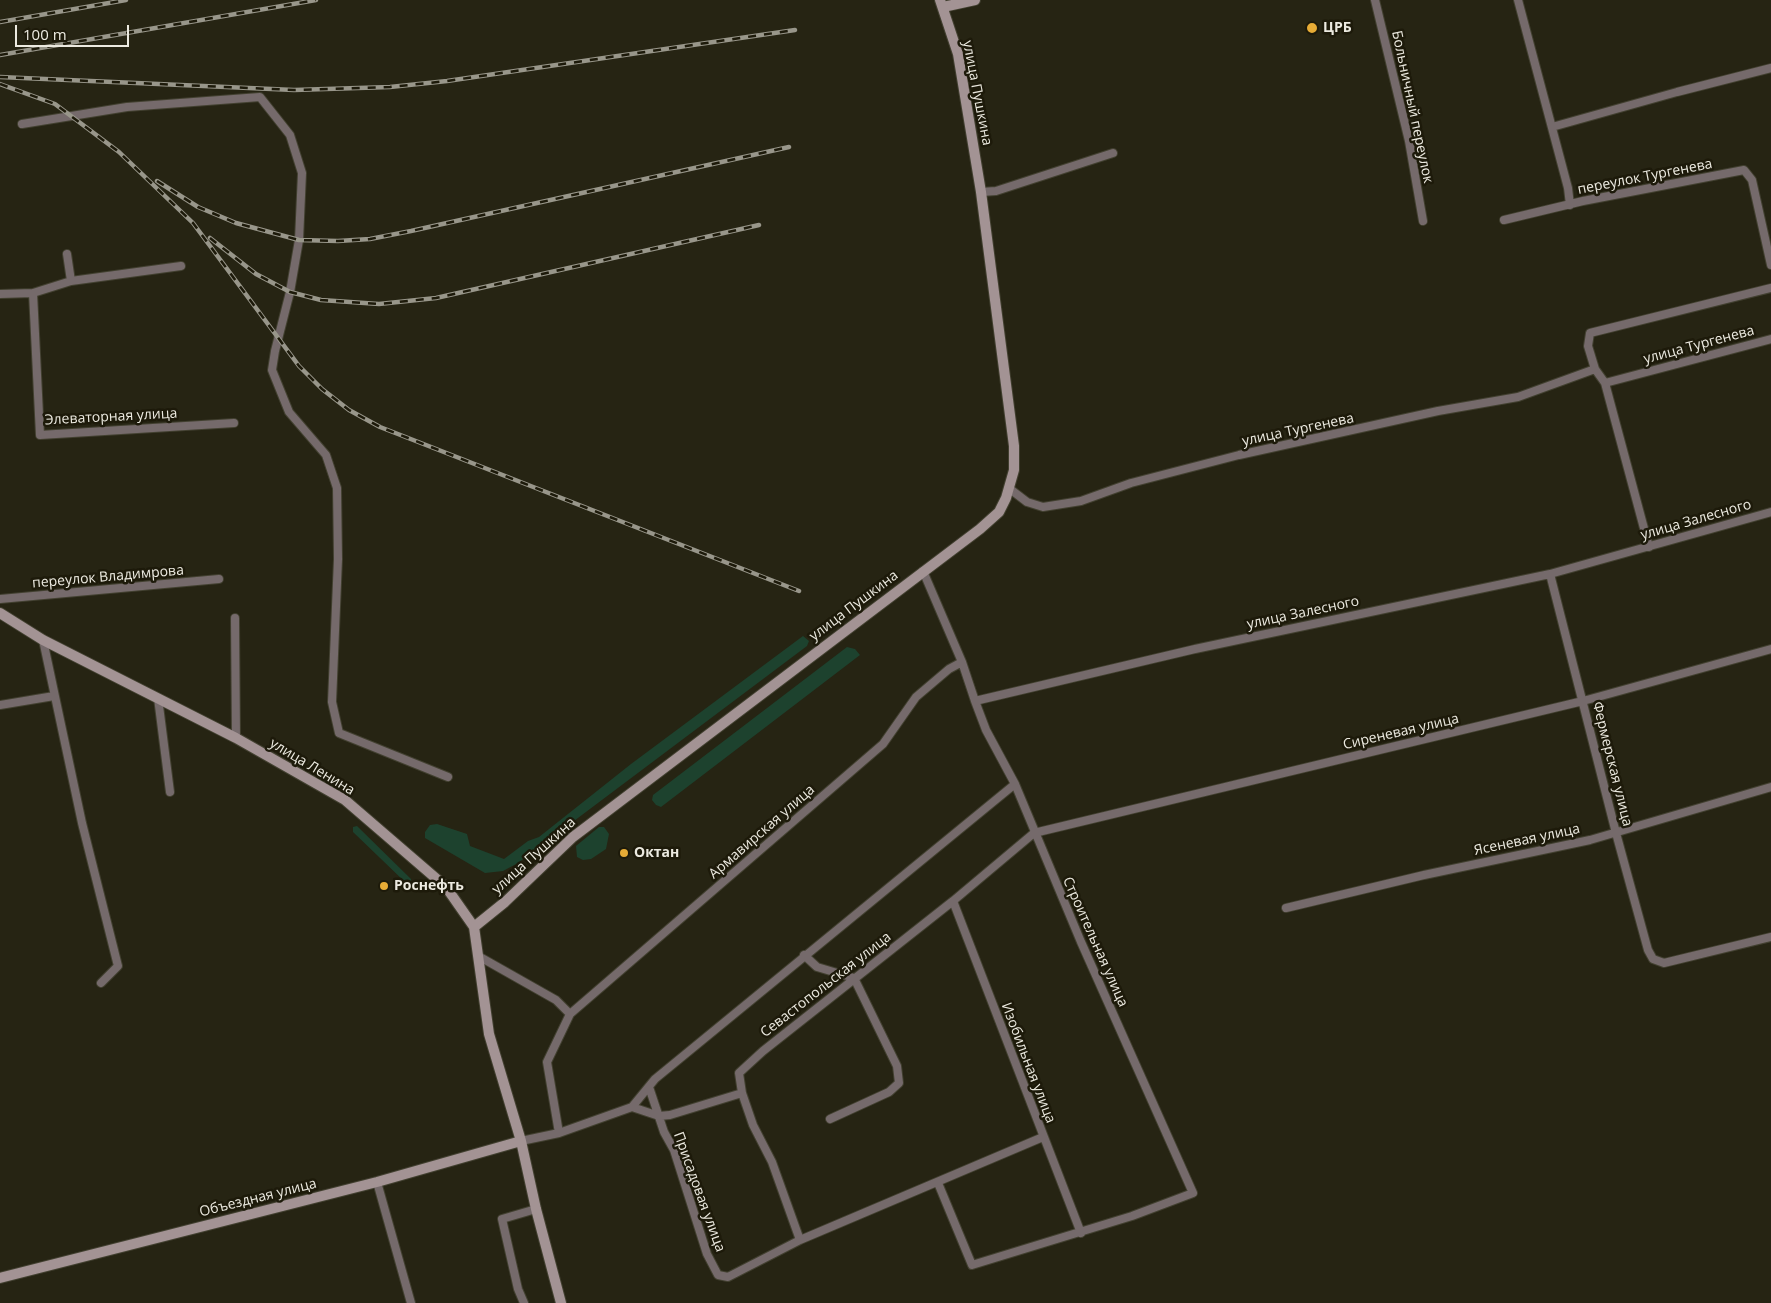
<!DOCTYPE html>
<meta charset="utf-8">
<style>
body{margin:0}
#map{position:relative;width:1771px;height:1303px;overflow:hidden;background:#262413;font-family:"Open Sans",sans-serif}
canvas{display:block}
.scale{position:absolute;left:15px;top:25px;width:114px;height:22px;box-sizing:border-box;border:2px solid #eceae0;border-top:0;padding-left:6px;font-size:15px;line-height:18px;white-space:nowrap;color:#eceae0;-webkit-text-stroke:4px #1d1a0a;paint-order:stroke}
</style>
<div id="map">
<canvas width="1771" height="1303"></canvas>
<div class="scale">100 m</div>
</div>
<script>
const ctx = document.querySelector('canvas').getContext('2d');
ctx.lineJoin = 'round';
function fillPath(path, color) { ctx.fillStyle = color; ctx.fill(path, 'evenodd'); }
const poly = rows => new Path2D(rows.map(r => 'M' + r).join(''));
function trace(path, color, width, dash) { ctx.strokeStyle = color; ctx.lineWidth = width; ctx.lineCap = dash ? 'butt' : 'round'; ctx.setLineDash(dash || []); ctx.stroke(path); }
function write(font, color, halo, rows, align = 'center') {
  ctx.font = font + ' "Open Sans",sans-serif'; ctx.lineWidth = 5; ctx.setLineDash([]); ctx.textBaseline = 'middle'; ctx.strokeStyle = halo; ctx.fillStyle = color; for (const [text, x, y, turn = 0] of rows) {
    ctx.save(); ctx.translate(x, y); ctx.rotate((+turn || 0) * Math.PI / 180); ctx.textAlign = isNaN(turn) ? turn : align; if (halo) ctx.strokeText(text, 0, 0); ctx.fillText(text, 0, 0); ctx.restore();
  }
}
const green = poly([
 [803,636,809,641,807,646,518,863,503,871,485,873,425,838,425,832,430,825,437,824,467,834,470,846,504,859,528,841,539,837,631,764],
 [847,647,855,649,860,655,661,807,656,805,652,800,653,795],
 [357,826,411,879,411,883,406,883,353,832,353,827],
 [599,827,604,827,609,834,606,849,591,859,583,860,577,857,576,846]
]);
const street = poly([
 [1375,0,1409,141,1423,221],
 [1518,0,1568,188,1570,205],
 [22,124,127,107,260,97,290,135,302,173,299,240,290,292,275,351,272,370,289,412,326,455,337,488,338,559,332,702,339,733,448,777],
 [1552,127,1677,92,1771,68],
 [981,192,996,191,1113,153],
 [1504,220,1583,201,1744,170,1752,180,1771,265],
 [71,281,181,266],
 [33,293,40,435,234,423],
 [0,294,33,293,71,281,67,254],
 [1605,383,1771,339],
 [1010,489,1027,502,1043,507,1081,501,1131,483,1239,455,1438,411,1518,397,1595,369],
 [1649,547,1605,383,1595,369,1588,346,1590,333,1771,288],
 [923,571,962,662,975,701,1195,649,1550,574,1771,512],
 [1550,574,1616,833,1648,950,1653,959,1664,963,1771,937],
 [0,599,219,579],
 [235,618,236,738],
 [43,640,82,823,118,966,101,983],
 [158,698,170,792],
 [0,705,54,696],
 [953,901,1081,1233],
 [1286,908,1424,875,1590,840,1771,787],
 [804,955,817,967,854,978,897,1066,899,1083,889,1092,830,1119],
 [480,957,556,1000,570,1014,883,744,916,697,949,669,962,662],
 [649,1087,664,1132,674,1150,707,1254,718,1275,728,1277,800,1240,1043,1137],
 [742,1093,753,1125,772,1162,800,1240],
 [632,1107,659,1116,670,1115,742,1093,739,1073,763,1051,953,901,1034,833,1583,701,1771,649],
 [559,1133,547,1062,570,1014],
 [521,1141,559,1133,632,1107,655,1079,1015,784],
 [377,1182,411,1303],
 [938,1183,972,1265,1132,1216,1193,1193,1081,942,1015,784,986,730,975,701],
 [524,1303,518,1289,502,1219,536,1209]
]);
const secondary = poly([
 [943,7,975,0],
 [0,613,43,640,236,738,345,800,446,887,474,927,489,1034,521,1141,536,1209,561,1303],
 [474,927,505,902,573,837,980,529,999,512,1006,498,1014,470,1014,446,981,192,958,54,940,0],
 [0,1278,377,1182,521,1141]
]);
const rail = poly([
 [0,22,126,0],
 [0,55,316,0],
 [0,77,294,90,390,87,447,81,795,30],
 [0,84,55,104,119,152,193,223,299,366,322,389,349,410,380,427,799,591],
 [157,181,198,207,236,223,299,240,338,241,370,239,411,231,789,147],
 [210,238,256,274,290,292,321,300,379,304,436,298,759,225]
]);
const markers = [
 [1312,28,6,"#e7ac36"],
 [624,853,5,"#e7ac36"],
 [384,886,5,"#e7ac36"]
];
const poiNames = [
 ["ЦРБ",1323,28],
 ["Октан",634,853],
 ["Роснефть",394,886]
];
const streetNames = [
 ["улица Пушкина",977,93,79],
 ["Больничный переулок",1412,107,78],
 ["переулок Тургенева",1645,177,-11],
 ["улица Тургенева",1699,345,-15],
 ["Элеваторная улица",111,417,-3],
 ["улица Тургенева",1298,430,-12],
 ["улица Залесного",1696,520,-16],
 ["переулок Владимрова",108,577,-5],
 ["улица Пушкина",854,606,-37],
 ["улица Залесного",1303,613,-12],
 ["Сиреневая улица",1401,732,-13],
 ["Фермерская улица",1612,764,76],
 ["улица Ленина",312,767,31],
 ["Армавирская улица",762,832,-41],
 ["Ясеневая улица",1527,840,-12],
 ["улица Пушкина",534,856,-42],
 ["Строительная улица",1095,942,66],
 ["Севастопольская улица",826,985,-38],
 ["Изобильная улица",1028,1063,69],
 ["Присадовая улица",699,1192,70],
 ["Объездная улица",258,1198,-14]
];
fillPath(green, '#1d422e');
trace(street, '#424030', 10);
trace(secondary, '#424030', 12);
trace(street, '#756a6b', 8);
trace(secondary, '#a39394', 10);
trace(rail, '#98968a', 4.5);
trace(rail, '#1d1a0a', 2.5, [8]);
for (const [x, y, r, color] of markers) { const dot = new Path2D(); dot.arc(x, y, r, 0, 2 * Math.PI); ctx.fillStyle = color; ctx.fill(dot); trace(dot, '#1d1a0a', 2); }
write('bold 14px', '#eceae0', '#1d1a0a', poiNames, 'left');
write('14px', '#eceae0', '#1d1a0a', streetNames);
</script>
